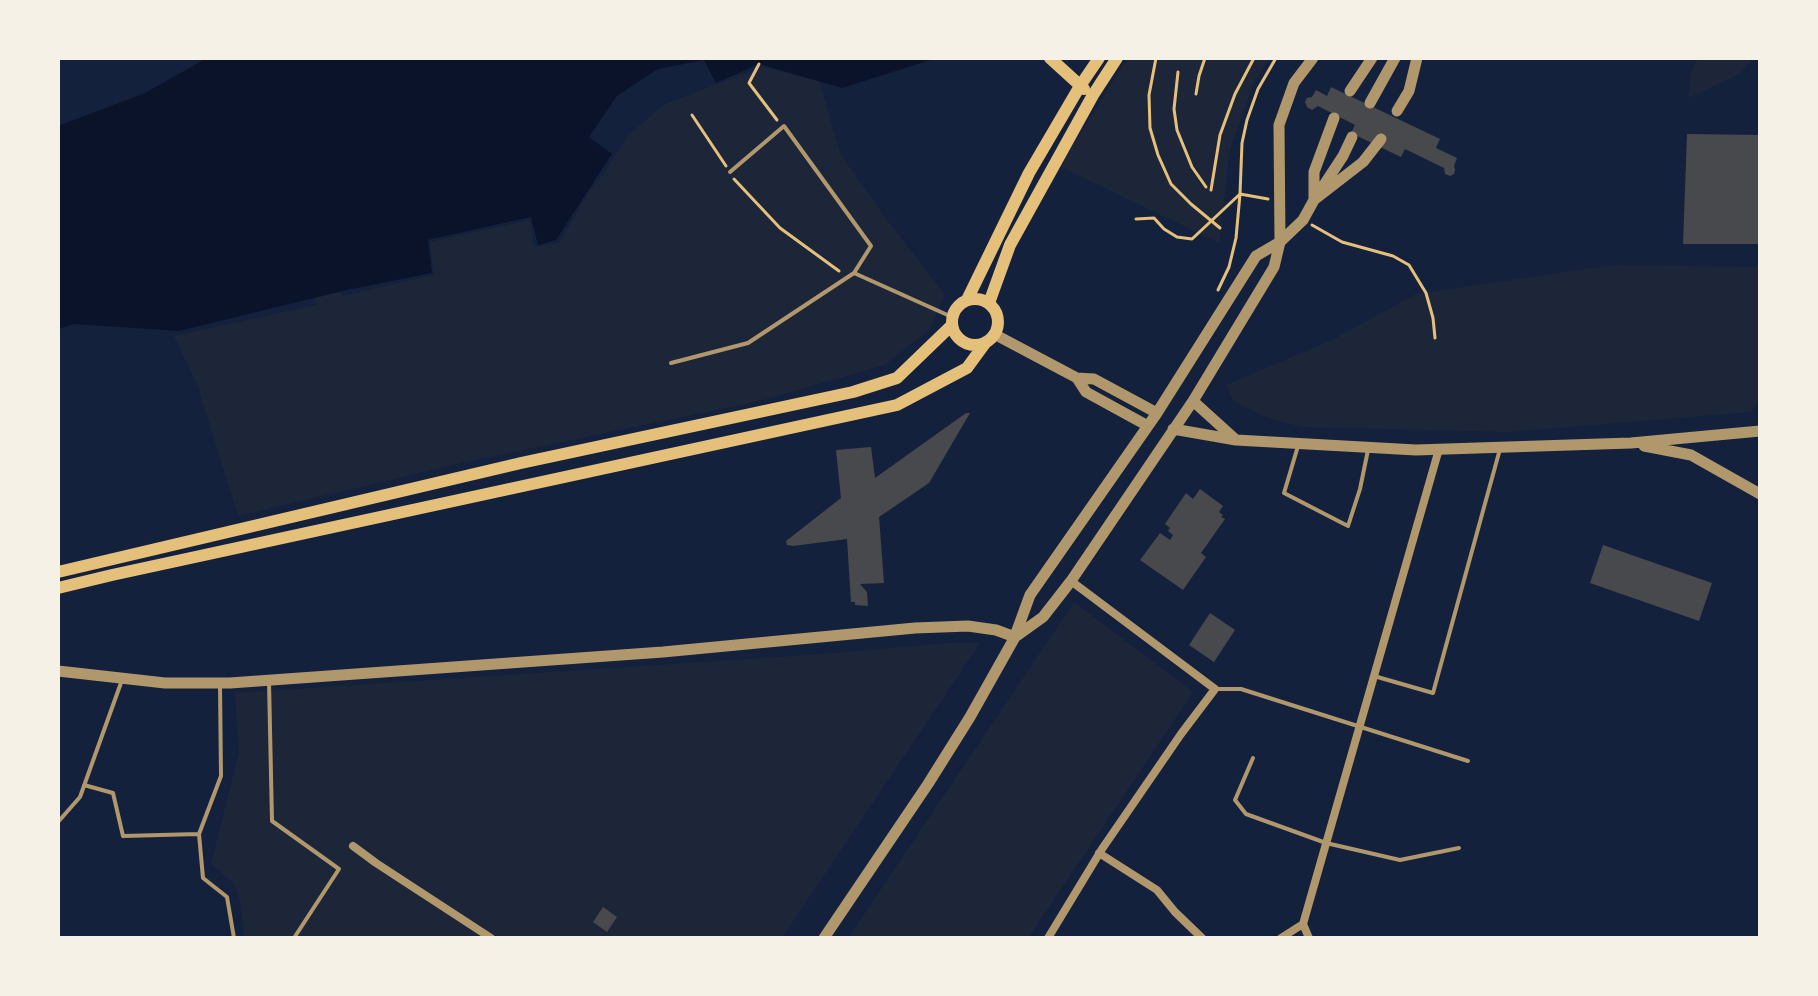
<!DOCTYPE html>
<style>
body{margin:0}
#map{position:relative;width:1818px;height:996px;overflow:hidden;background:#14213d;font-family:"Nunito Sans",sans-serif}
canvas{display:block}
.frame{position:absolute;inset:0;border:60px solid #f6f1e7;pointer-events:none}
</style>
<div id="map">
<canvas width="1818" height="996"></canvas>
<div class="frame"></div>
</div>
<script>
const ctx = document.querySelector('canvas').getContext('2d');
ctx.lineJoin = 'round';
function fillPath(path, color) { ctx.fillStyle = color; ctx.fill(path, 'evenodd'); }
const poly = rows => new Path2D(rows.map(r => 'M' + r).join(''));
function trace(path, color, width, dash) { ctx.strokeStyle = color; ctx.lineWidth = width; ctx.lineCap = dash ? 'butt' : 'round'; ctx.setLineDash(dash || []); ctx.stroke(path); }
const green = poly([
 [1128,58,1270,58,1254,82,1230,150,1219,243,1059,166],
 [1698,58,1754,58,1739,74,1689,98,1690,74],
 [762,67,819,81,841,155,884,216,945,295,930,329,885,365,760,401,466,462,238,516,197,384,174,336,317,305,310,284,334,277,342,296,434,275,430,242,530,220,534,247,559,243,589,192,604,173,629,134,665,104],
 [1613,265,1760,267,1760,400,1751,412,1508,432,1301,427,1262,416,1233,401,1226,385,1332,340,1416,294],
 [1074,602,1193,692,1028,938,849,937],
 [948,643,980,643,782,938,244,938,241,906,235,885,211,864,239,752,235,693,823,654]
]);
const water = poly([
 [207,58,937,58,842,88,759,64,716,83,704,60,658,69,617,96,589,137,612,154,556,240,538,245,531,217,428,240,432,273,347,290,179,331,74,324,58,329,58,126,145,93]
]);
const building = poly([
 [1331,87,1440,139,1436,148,1457,158,1454,166,1455,170,1454,174,1450,176,1445,174,1444,168,1405,149,1401,157,1351,133,1355,125,1318,106,1312,110,1307,107,1305,102,1307,98,1312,97,1316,90,1327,96],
 [1687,134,1760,135,1760,244,1683,244],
 [966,413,970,413,929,483,879,517,884,583,860,584,867,592,868,606,855,605,855,602,851,602,847,539,793,546,787,545,786,541,841,498,836,450,871,447,875,478],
 [1200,489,1223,506,1219,512,1223,515,1221,517,1225,519,1201,553,1206,557,1183,590,1140,560,1160,533,1170,540,1173,535,1168,531,1170,528,1165,524,1186,493,1193,499],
 [1603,545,1712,583,1699,621,1590,583],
 [1210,613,1235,630,1214,662,1189,645],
 [603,907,617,917,607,932,593,922]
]);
const path = poly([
 [1156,58,1149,95,1150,128,1158,155,1171,184,1191,204,1220,228],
 [759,64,749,83,777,120],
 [1178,72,1174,109,1177,130,1192,167,1206,187],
 [1196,94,1199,76,1205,58],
 [692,115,726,166],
 [734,179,780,228,839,271],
 [1211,190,1220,135,1235,94,1254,58],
 [1268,199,1240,194,1242,143,1247,120,1258,89,1276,58],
 [1136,219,1154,218,1164,229,1177,237,1192,239,1240,194,1236,238,1229,267,1218,290],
 [1312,225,1342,242,1393,256,1409,265,1426,293,1433,318,1435,338]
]);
const service = poly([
 [730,172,784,126,871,246,854,273],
 [671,363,748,343,854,273,952,317],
 [1298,446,1284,493,1348,526,1360,489,1368,450],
 [1374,676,1433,693,1500,449],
 [269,682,272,821,339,869,294,938],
 [220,685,221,776,199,834,203,878,227,897,234,938],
 [1215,689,1241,689,1468,761],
 [1253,758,1235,800,1246,814,1326,843,1400,860,1459,848],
 [84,785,113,793,123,836,198,834],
 [58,822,80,797,122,680]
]);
const minor = poly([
 [353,846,376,863,491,938],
 [1099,853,1157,890,1175,912,1202,938],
 [1048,938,1102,849,1181,734,1215,689,1071,581],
 [1281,938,1303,924],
 [1309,938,1303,924,1439,449]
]);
const tertiary = poly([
 [1350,91,1372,58],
 [1370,103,1395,58],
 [1397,111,1409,91,1417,58],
 [1320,191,1343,156,1352,137],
 [1314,200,1314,172,1334,118],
 [994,334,1077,378,1094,379,1157,413],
 [1077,378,1086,392,1148,426],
 [1193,401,1235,439],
 [1173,429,1236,440,1416,450,1631,443,1760,431],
 [1644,446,1691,455,1760,494],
 [1015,636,1030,595,1157,413,1256,256,1280,242,1303,220,1314,200,1363,162,1381,139],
 [58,671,165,683,230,683,663,652,915,628,968,626,996,630,1015,637],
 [824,938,928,784,970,717,1015,637,1043,617,1071,581,1193,401,1274,267,1280,242,1279,125,1294,83,1313,58]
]);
const secondary = poly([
 [1050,58,1084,89],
 '952 322a23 23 0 1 1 46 0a23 23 0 1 1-46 0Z',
 [967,300,1029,173,1080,86,1099,58],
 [989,303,1010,245,1093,95,1117,58],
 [58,572,521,463,853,392,897,378,952,325],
 [58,588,112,575,897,405,967,368,986,342]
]);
fillPath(green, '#1d2539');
fillPath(water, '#0b132b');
fillPath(building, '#48494c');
trace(path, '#e5c07b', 3);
trace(service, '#b1986c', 4);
trace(minor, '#b1986c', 8);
trace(tertiary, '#b1986c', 11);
trace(secondary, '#e5c07b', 12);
</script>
